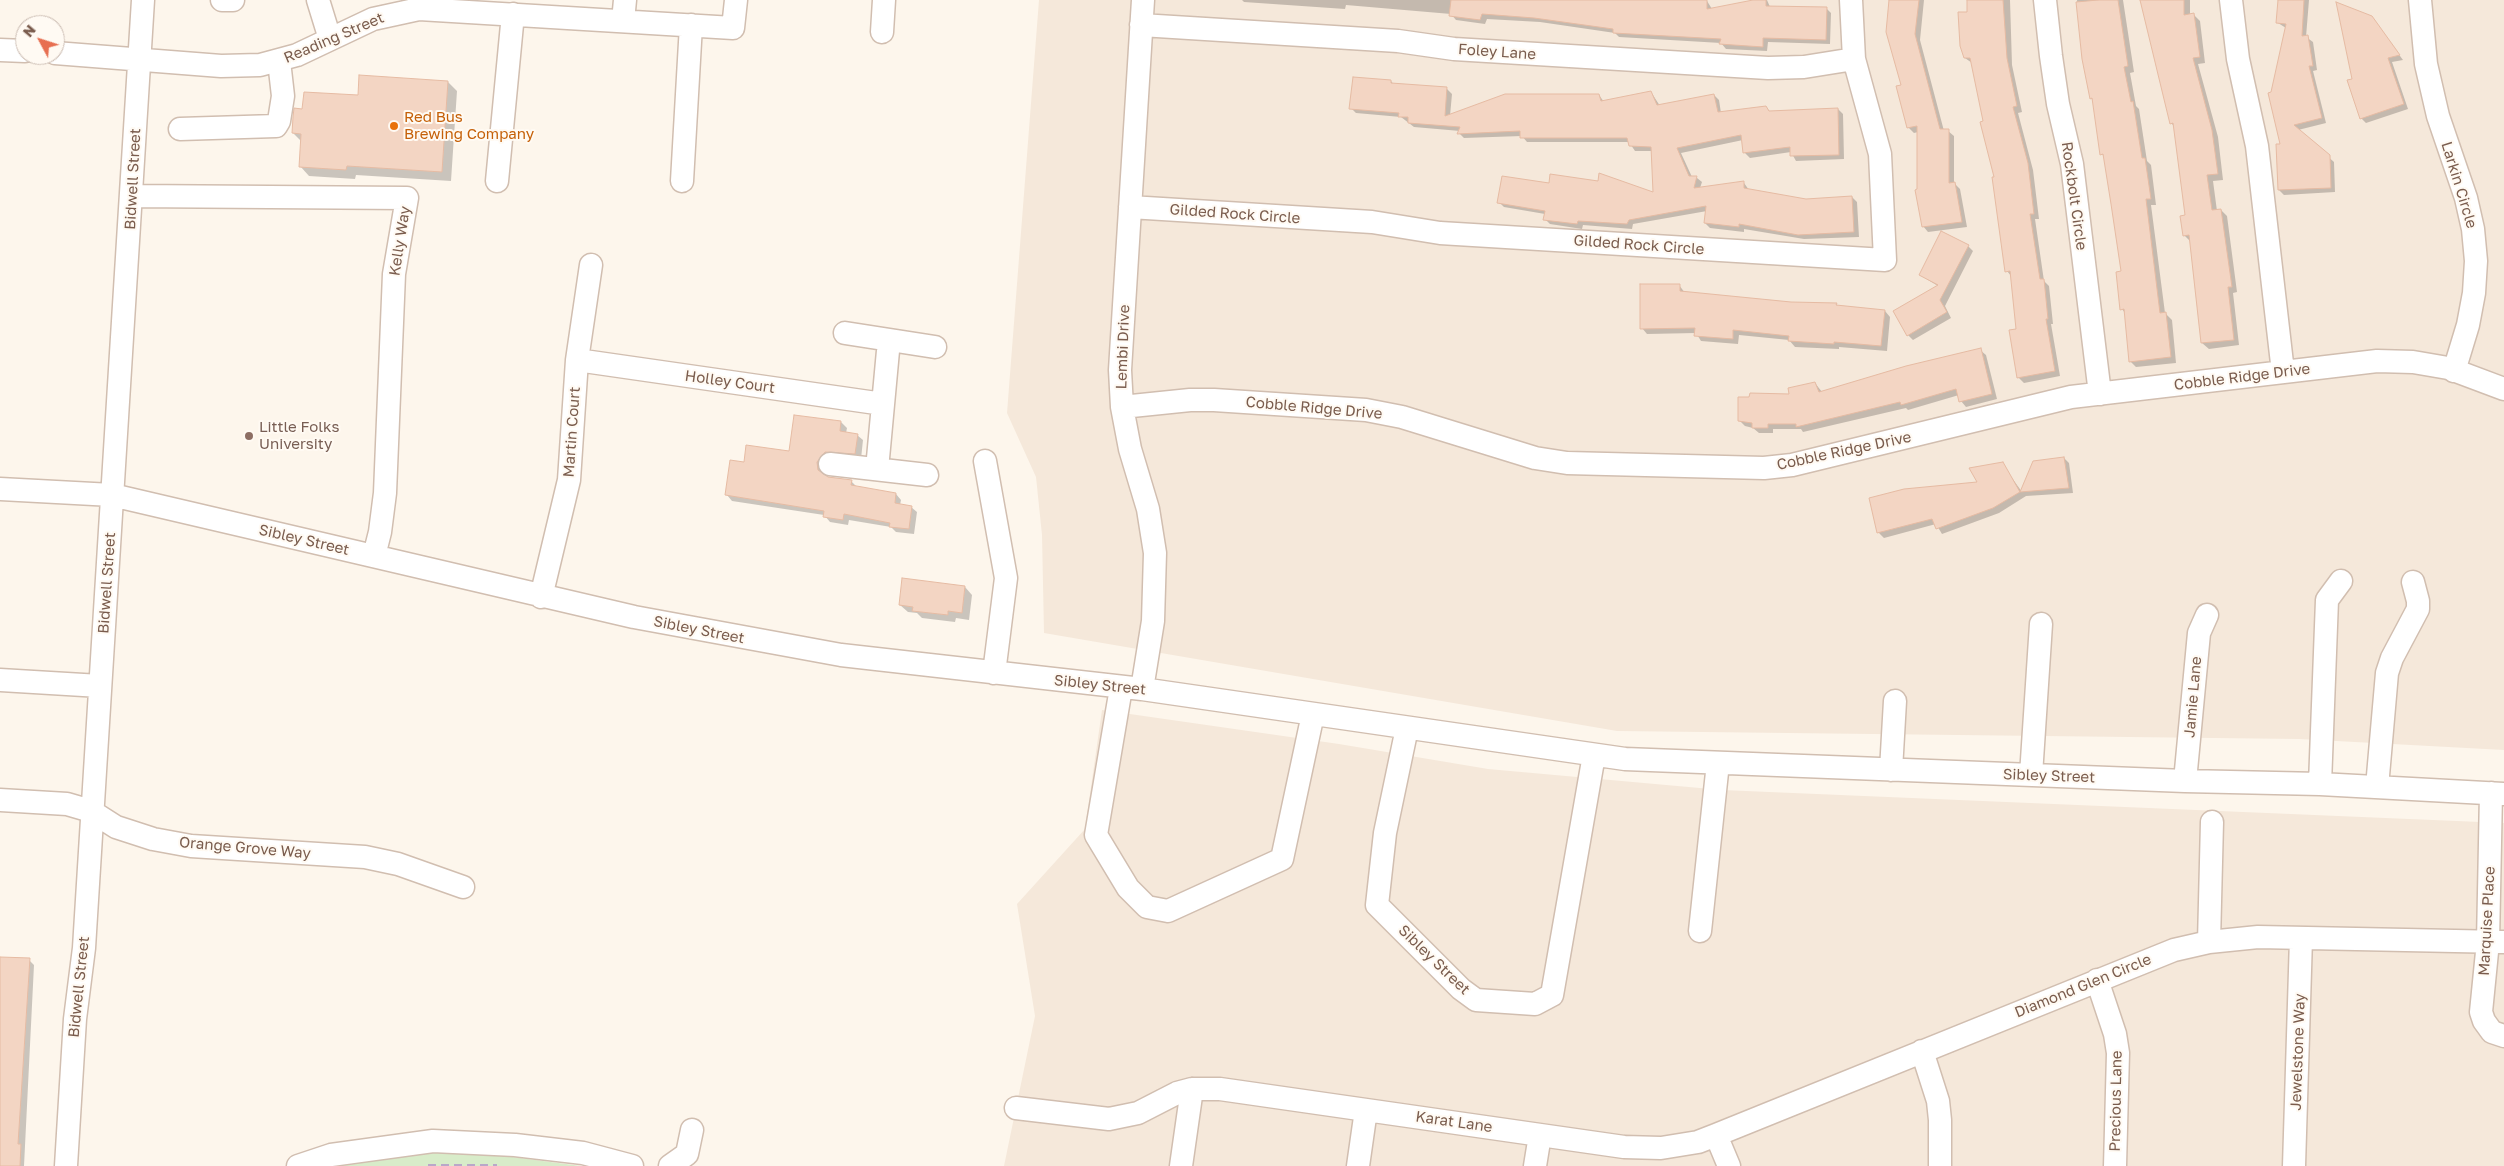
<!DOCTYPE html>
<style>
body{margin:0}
#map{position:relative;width:2504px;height:1166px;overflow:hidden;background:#fdf6ec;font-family:"Golos Text",sans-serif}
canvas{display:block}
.north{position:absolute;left:15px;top:15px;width:50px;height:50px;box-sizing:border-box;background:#fffaf3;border:1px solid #cabbb1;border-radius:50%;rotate:310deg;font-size:14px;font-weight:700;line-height:20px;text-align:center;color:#7a5c4d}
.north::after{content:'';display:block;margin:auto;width:18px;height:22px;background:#e76f51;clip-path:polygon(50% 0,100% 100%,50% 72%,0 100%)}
</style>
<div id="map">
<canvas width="2504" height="1166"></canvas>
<div class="north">N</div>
</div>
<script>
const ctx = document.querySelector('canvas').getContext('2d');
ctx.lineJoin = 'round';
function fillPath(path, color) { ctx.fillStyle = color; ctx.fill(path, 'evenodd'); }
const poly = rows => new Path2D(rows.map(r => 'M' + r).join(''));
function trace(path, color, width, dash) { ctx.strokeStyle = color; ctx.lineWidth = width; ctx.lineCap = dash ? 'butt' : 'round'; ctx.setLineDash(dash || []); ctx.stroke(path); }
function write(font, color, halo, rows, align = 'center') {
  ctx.font = font + ' "Golos Text",sans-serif'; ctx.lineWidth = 4; ctx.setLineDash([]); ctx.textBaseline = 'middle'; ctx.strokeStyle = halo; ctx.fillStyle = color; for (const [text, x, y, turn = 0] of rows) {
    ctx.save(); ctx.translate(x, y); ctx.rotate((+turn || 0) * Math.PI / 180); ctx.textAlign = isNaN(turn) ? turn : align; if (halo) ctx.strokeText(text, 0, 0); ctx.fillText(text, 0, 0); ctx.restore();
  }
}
const residential = poly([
 [1039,0,2504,0,2504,750,2299,739,1617,731,1044,633,1042,535,1036,477,1007,413],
 [1102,710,1339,744,1488,769,1722,790,2504,823,2504,1166,1004,1166,1035,1016,1017,904,1085,829]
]);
const green = poly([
 [459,1150,581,1166,329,1166,400,1154]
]);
const shadow = poly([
 [1242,0,1656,0,1707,1,1712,9,1767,0,1770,7,1826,8,1831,13,1830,44,1768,42,1767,51,1726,49,1721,43,1619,37,1615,33,1540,22,1487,19,1485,24,1456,20,1451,14,1346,5,1345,9,1244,2],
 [1890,0,1924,0,1920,40,1944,131,1948,131,1954,136,1954,183,1960,189,1967,227,1928,232,1923,226,1919,190,1918,132,1914,133,1908,127],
 [1968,0,2010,0,2012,65,2022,112,2018,113,2033,170,2039,219,2035,219,2044,281,2049,286,2053,324,2051,324,2060,376,2024,383,2018,377,2018,330,2012,277,2007,271,1996,178,1972,63,1965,58],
 [2077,0,2123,0,2134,72,2130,73,2136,106,2139,109,2147,161,2151,165,2156,205,2151,205,2165,313,2172,320,2176,363,2136,367,2130,361,2125,313,2122,309,2123,272,2105,158,2102,154,2093,101,2091,98,2083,59],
 [2141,0,2190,0,2190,15,2194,15,2200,21,2205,63,2198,64,2218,137,2223,180,2213,181,2217,211,2221,210,2227,216,2237,292,2233,293,2239,345,2209,349,2202,343,2191,242,2184,235,2187,216,2174,126,2171,123],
 [2280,0,2309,0,2306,37,2313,42,2317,70,2313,71,2326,123,2298,130,2334,162,2335,192,2284,195,2279,190,2282,145,2272,94,2286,28,2278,23],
 [2372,18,2403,60,2392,62,2408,109,2366,123,2361,118,2353,79],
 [1391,81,1394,85,1447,89,1452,94,1450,116,1599,95,1604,102,1651,92,1660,106,1714,95,1719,100,1721,113,1766,107,1770,112,1838,109,1843,114,1844,159,1796,161,1791,152,1750,158,1745,153,1743,140,1681,153,1692,177,1697,178,1702,182,1700,188,1744,183,1749,190,1806,200,1852,197,1857,202,1859,237,1804,239,1744,229,1744,232,1710,228,1705,223,1707,211,1633,224,1632,229,1583,225,1582,229,1550,224,1545,219,1545,214,1504,207,1499,202,1550,185,1655,193,1653,151,1635,151,1629,142,1527,142,1522,136,1464,138,1459,133,1460,131,1414,127,1401,117,1356,113,1351,108],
 [448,82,457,91,451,181,356,175,355,179,309,176,300,166,301,141,293,133,303,110],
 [1968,246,1973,251,1945,306,1951,318,1913,340,1908,335,1938,286,1920,275],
 [1679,285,1685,293,1791,303,1836,304,1839,307,1885,311,1890,317,1887,351,1839,347,1839,349,1795,347,1789,340,1739,335,1738,344,1701,341,1696,333,1647,334,1642,328],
 [1980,350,1986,355,1997,399,1966,407,1961,401,1959,395,1908,410,1906,408,1803,432,1801,429,1773,429,1773,433,1759,433,1753,428,1745,426,1739,420,1815,383,1822,392],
 [841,422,847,428,846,433,857,435,863,440,861,459,822,470,825,476,851,481,857,487,896,494,901,500,900,505,911,507,917,512,914,534,896,532,891,527,849,520,848,525,830,522,824,515,732,501,727,495,745,464,790,452],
 [2064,458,2069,463,2073,493,2026,496,1999,513,1942,534,1936,524,1884,538,1879,533,1870,499,1979,484,2002,464,2022,492,2034,462],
 [965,587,972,595,969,620,956,618,955,622,922,618,917,613,908,612,900,605],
 [0,958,29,960,34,965,24,1166,0,1166]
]);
const building = poly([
 [1451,0,1707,0,1707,9,1753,0,1766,0,1766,6,1827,7,1826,40,1763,38,1763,47,1719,44,1721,39,1613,33,1613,29,1534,18,1482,14,1480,20,1449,16,1451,0],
 [1889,0,1919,0,1915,34,1940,129,1949,129,1949,183,1955,182,1962,222,1922,227,1915,190,1917,189,1917,126,1907,128,1896,86,1901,85,1886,32,1889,0],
 [1967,0,2003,0,2007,58,2017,106,2013,107,2028,163,2034,214,2030,214,2040,279,2044,279,2048,319,2046,319,2055,371,2017,378,2009,330,2016,329,2010,271,2005,272,1992,177,1994,177,1980,122,1983,121,1970,58,1964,58,1960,46,1958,12,1967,12,1967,0],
 [2098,0,2118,0,2128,66,2124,67,2131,102,2133,101,2142,158,2145,158,2151,199,2146,199,2160,313,2166,312,2171,357,2129,362,2124,309,2120,310,2116,272,2121,271,2111,204,2103,154,2100,155,2092,98,2090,99,2082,59,2076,2,2098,0],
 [2140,0,2184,0,2184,15,2194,13,2200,57,2193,58,2212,130,2218,174,2207,175,2212,210,2221,209,2232,287,2228,287,2234,340,2201,343,2189,235,2183,236,2180,216,2185,215,2173,123,2170,124,2140,0],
 [2278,0,2304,0,2302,36,2308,35,2313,66,2309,66,2322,118,2294,125,2330,155,2331,188,2278,190,2276,144,2280,144,2268,93,2271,92,2286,24,2276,23,2278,0],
 [2336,2,2372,16,2400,55,2388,58,2404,104,2360,119,2347,80,2352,79,2336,2],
 [359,75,448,81,442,172,347,166,346,170,299,167,301,134,292,133,293,117,294,108,302,109,304,92,358,95,359,75],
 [1353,77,1391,80,1391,83,1447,87,1445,116,1505,94,1599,94,1601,101,1651,91,1657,105,1714,94,1718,112,1766,106,1769,111,1838,108,1839,155,1790,156,1790,147,1743,153,1741,135,1677,148,1689,176,1697,176,1694,188,1744,181,1744,188,1806,199,1852,196,1854,232,1798,235,1739,224,1739,227,1704,223,1706,206,1629,220,1627,224,1578,221,1577,224,1543,220,1545,211,1497,203,1502,176,1549,183,1550,174,1598,181,1599,173,1653,192,1651,147,1629,146,1627,138,1520,138,1520,131,1457,134,1460,127,1408,123,1408,117,1398,117,1399,113,1349,109,1353,77],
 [1941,231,1969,245,1940,300,1947,312,1907,336,1893,311,1938,285,1919,275,1941,231],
 [1640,284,1680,284,1680,291,1791,302,1837,303,1836,305,1885,310,1881,346,1834,342,1834,344,1788,341,1789,336,1733,330,1733,339,1694,336,1695,328,1640,329,1640,284],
 [1981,348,1992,394,1959,402,1956,389,1901,405,1900,402,1796,427,1796,424,1768,424,1768,428,1752,428,1752,423,1738,421,1738,397,1749,397,1750,393,1789,394,1788,388,1815,382,1819,392,1906,366,1981,348],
 [794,415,841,421,840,431,858,434,855,454,825,452,817,462,818,470,828,477,852,480,851,485,896,493,895,503,912,506,909,529,889,527,890,523,844,514,843,520,823,517,824,511,725,495,730,460,744,462,746,445,789,451,794,415],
 [2064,457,2069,488,2020,492,2033,461,2064,457],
 [2003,462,2020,492,1993,508,1936,529,1932,519,1877,533,1869,498,1904,489,1977,482,1969,468,2003,462],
 [902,578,965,586,962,613,948,611,948,615,912,611,913,607,899,605,902,578],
 [0,957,30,958,18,1144,21,1144,20,1166,0,1166,0,957]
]);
const minor = poly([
 [222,0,233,0],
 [318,0,330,39],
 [2045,0,2051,56,2058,104,2072,164,2100,394],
 [2231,0,2238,59,2257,146,2283,372],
 [2420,0,2426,64,2438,116,2466,198,2473,229,2476,261,2474,293,2468,325,2454,371],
 [623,21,625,0],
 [1141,25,1398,41,1454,49,1768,68,1804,67,1854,59],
 [882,32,884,0],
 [0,50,25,51],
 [55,53,221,66,260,65,297,55,373,19,419,9,733,28,736,0],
 [180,129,276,126,279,121,283,96,279,61],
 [497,181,513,14],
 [682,181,691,25],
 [132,196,407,198,394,274,385,493,380,532,374,556],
 [1130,207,1372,222,1440,233,1885,260,1880,154,1854,59,1851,0],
 [845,333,935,347],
 [577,360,883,404],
 [1122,407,1190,400,1214,400,1366,410,1402,417,1535,458,1567,463,1764,468,1792,465,2071,397,2377,361,2413,362,2448,368,2504,389],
 [985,461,1006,578,994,673],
 [830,464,927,475],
 [877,469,889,340],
 [0,489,112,495,634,617,841,655,1142,689,1625,759,2185,781,2320,784,2504,794],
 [541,597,569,480,577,360,591,265],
 [0,680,100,686],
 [1121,688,1096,835,1128,888,1147,907,1168,911,1282,859,1313,714],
 [1142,689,1153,621,1155,553,1148,509,1130,449,1122,407,1120,370,1143,0],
 [1407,728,1385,833,1377,905,1461,989,1476,1000,1535,1004,1552,995,1594,755],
 [1891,770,1895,701],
 [2031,775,2041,624],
 [2185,781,2199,633,2207,615],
 [2320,784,2327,600,2341,581],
 [2377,787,2387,673,2392,658,2418,609,2418,601,2413,582],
 [2491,793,2488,942,2481,1012,2484,1021,2492,1032,2504,1036],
 [0,800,67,804,91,811,116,827,153,839,191,846,365,857,398,864,463,887],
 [1700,931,1718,763],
 [2209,942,2212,822],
 [2097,980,2115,1034,2118,1053,2115,1166],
 [1922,1051,1938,1101,1940,1120,1940,1166],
 [1016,1108,1109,1119,1138,1113,1177,1093,1192,1089,1220,1089,1624,1147,1661,1148,1698,1142,1716,1135,2174,950,2209,942,2258,937,2504,942],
 [1716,1135,1729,1166],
 [66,1166,75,1019,84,948,143,0],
 [298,1166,331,1155,433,1141,515,1145,583,1153,632,1166],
 [670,1166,687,1154,692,1130],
 [1181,1166,1192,1089],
 [1358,1166,1366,1110],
 [1535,1166,1540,1135],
 [2294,1166,2301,938]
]);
const rail = poly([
 [428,1166,497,1166]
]);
const markers = [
 [394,126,5,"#e8710a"],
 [249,436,5,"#8d6e63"]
];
const streetNames = [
 ["Reading Street",334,38,-23],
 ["Foley Lane",1497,52,4],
 ["Bidwell Street",133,179,-87],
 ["Larkin Circle",2459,185,73],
 ["Rockbolt Circle",2074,196,82],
 ["Gilded Rock Circle",1235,214,4],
 ["Kelly Way",400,241,-81],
 ["Gilded Rock Circle",1639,245,4],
 ["Lembi Drive",1123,347,-88],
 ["Cobble Ridge Drive",2242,377,-7],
 ["Holley Court",730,382,8],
 ["Cobble Ridge Drive",1314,408,5],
 ["Martin Court",572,432,-86],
 ["Cobble Ridge Drive",1844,451,-12],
 ["Sibley Street",304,540,13],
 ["Bidwell Street",107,583,-86],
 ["Sibley Street",699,630,11],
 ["Sibley Street",1100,685,6],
 ["Jamie Lane",2193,697,-85],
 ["Sibley Street",2049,776,2],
 ["Orange Grove Way",245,848,5],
 ["Marquise Place",2487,921,-87],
 ["Sibley Street",1434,960,44],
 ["Diamond Glen Circle",2083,986,-22],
 ["Bidwell Street",79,987,-84],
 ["Jewelstone Way",2298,1052,-88],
 ["Precious Lane",2116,1101,-89],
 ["Karat Lane",1454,1122,8]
];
const foodNames = [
 ["Red Bus",404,117],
 ["Brewing Company",404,134]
];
const educationNames = [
 ["Little Folks",259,427],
 ["University",259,444]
];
fillPath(residential, '#f5e8da');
fillPath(green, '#d8ecc9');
fillPath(shadow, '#0003');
fillPath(building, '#f3d5c3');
trace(building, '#e6bba3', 1);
trace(minor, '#d1beb0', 25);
trace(minor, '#fff', 22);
trace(rail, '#b9a8c9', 4, [8, 5]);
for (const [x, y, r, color] of markers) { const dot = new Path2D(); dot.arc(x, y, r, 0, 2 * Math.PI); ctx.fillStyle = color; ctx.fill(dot); trace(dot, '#fffaf3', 2); }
write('15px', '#7a5c4d', '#fffaf3', streetNames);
write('15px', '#c56008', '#fffaf3', foodNames, 'left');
write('15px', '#785e54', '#fffaf3', educationNames, 'left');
</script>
